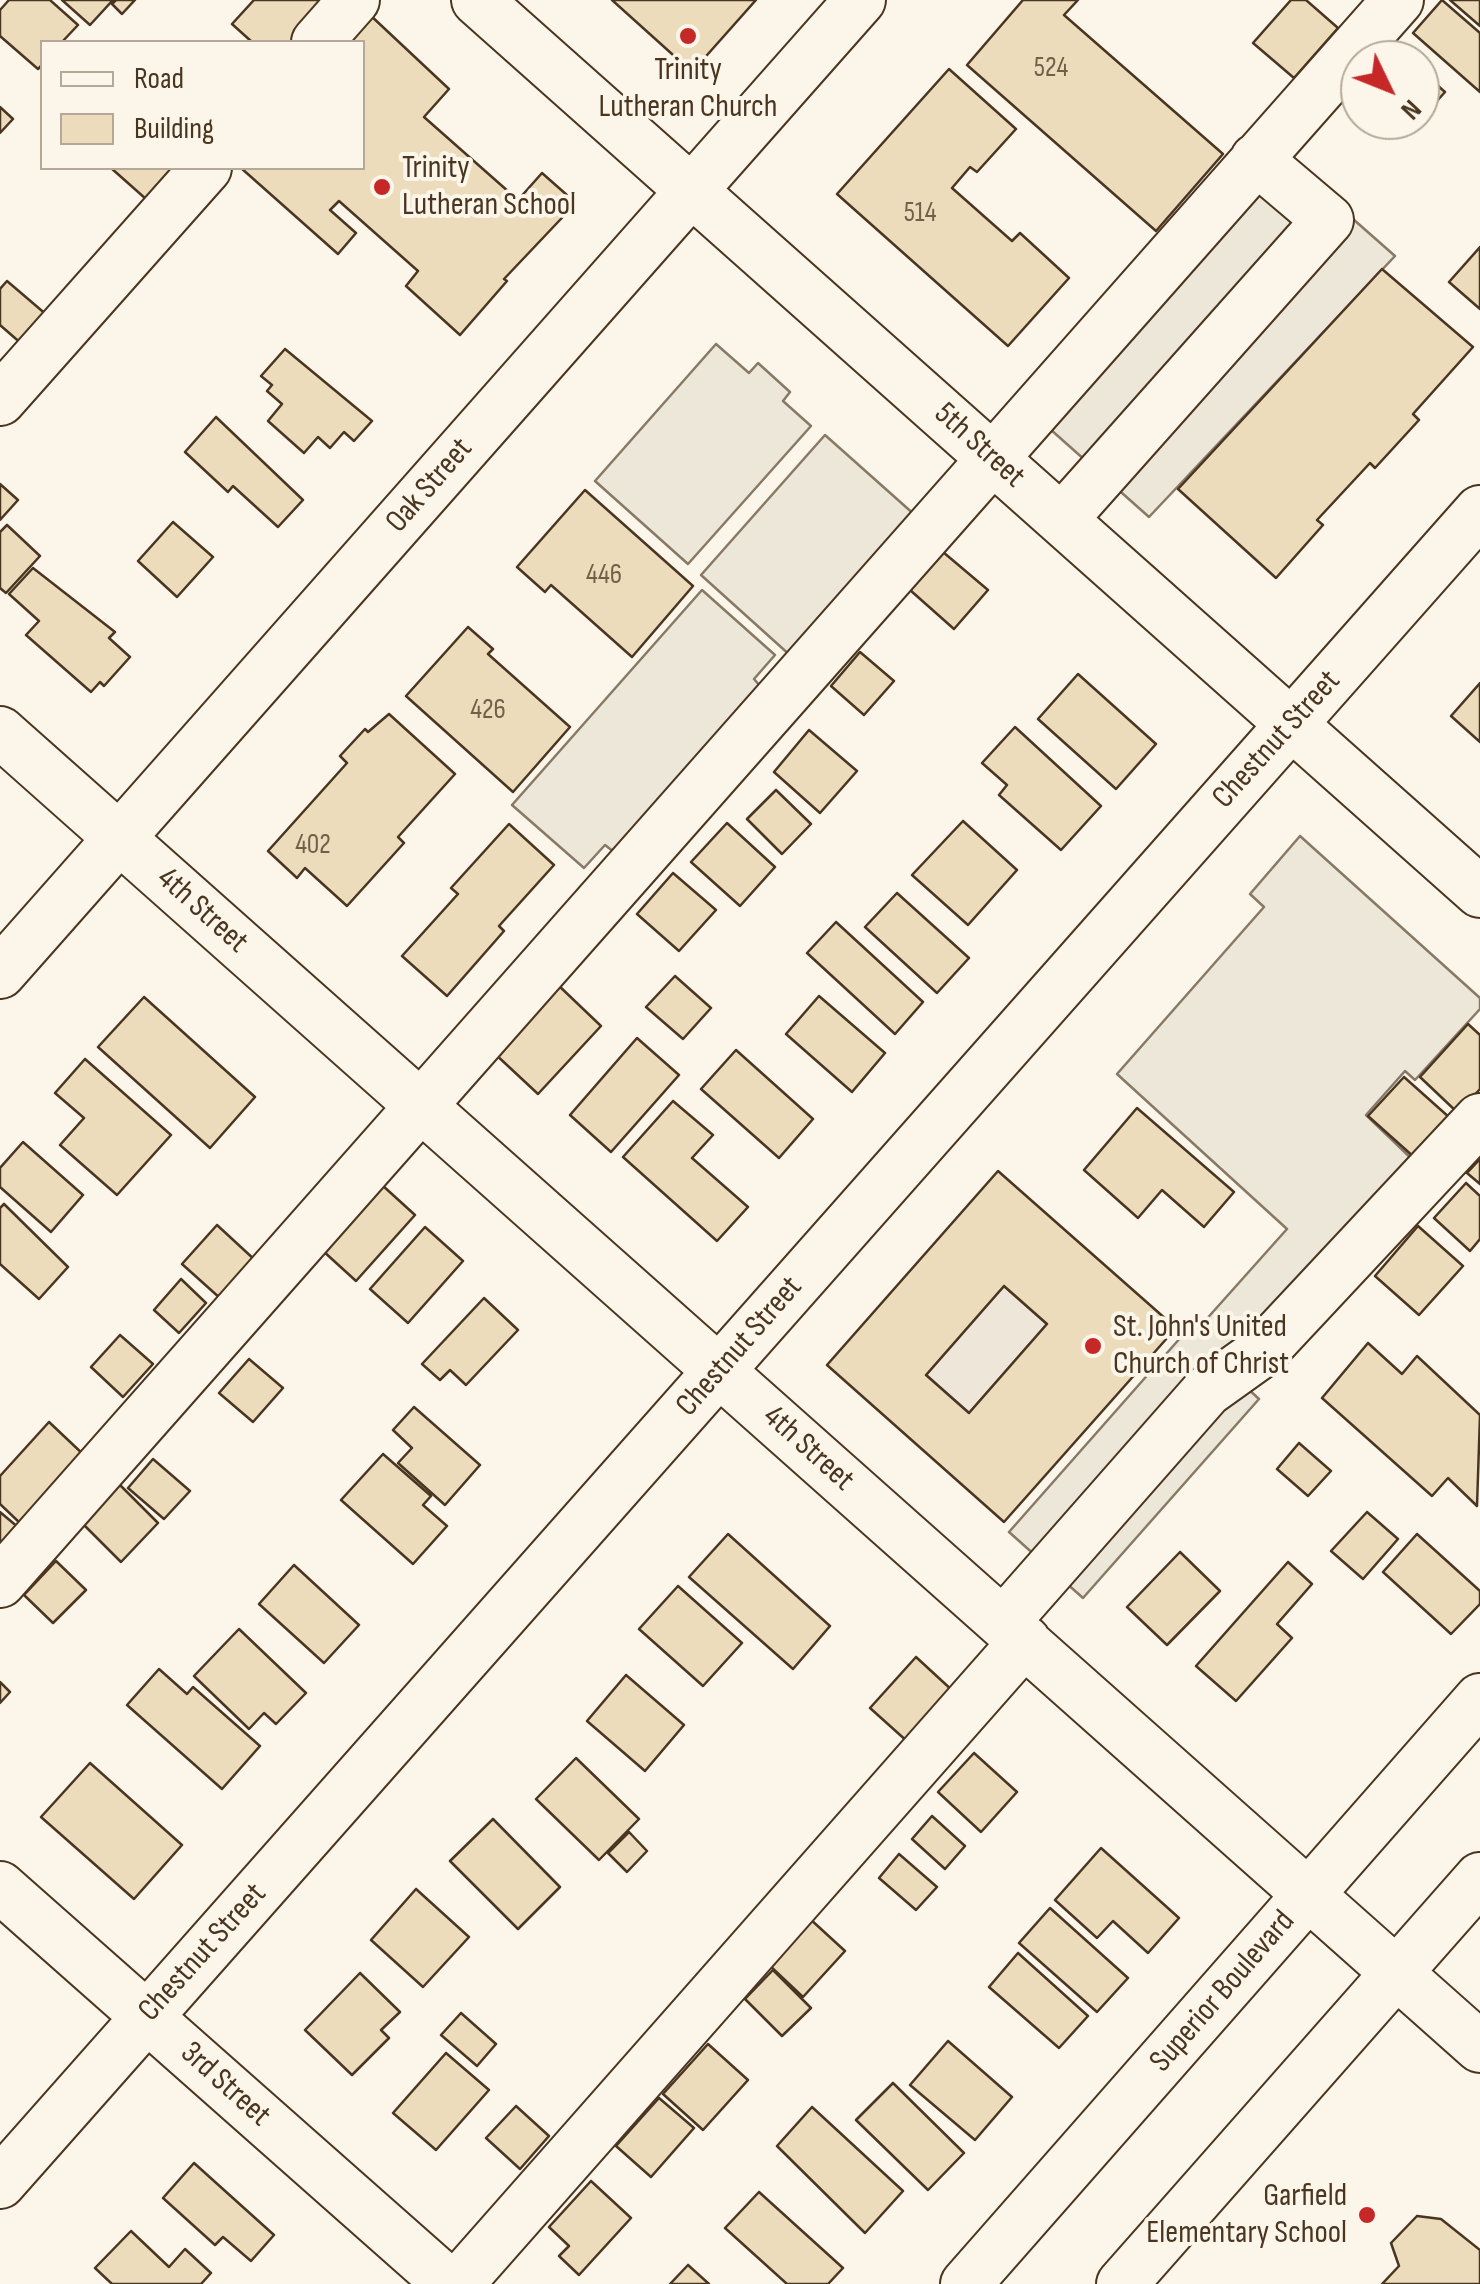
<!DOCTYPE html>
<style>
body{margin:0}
#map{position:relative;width:1480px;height:2284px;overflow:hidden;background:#fbf6e9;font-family:"Sofia Sans Condensed",sans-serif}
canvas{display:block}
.legend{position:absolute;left:40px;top:40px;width:325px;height:130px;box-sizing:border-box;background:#fbf6e9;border:2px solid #b4a999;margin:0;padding:12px 18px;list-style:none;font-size:30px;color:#4a3520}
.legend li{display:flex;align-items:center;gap:20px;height:50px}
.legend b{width:50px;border:2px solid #b4a999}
.north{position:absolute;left:1340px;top:40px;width:100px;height:100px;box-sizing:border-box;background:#fbf6e9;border:2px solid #b4a999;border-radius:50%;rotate:133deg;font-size:28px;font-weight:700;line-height:40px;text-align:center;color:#4a3520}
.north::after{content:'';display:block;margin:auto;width:35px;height:45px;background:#c62828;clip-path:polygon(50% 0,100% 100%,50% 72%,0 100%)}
</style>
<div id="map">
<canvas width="1480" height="2284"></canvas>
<ul class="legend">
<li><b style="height:12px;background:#fbf6e9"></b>Road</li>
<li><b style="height:28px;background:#ecdcbc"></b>Building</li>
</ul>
<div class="north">N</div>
</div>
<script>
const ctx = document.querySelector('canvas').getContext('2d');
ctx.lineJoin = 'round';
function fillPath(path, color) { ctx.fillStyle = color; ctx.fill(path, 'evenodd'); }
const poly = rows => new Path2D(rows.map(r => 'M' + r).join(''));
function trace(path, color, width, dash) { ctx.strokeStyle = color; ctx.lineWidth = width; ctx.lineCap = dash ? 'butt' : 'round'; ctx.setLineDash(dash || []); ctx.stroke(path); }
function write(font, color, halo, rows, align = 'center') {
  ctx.font = font + ' "Sofia Sans Condensed",sans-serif'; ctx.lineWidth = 8; ctx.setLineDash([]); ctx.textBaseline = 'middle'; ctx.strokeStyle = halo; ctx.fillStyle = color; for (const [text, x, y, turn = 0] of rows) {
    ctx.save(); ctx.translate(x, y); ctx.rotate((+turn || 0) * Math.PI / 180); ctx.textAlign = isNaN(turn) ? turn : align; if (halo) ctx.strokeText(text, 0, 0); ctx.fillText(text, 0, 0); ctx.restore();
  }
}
const green = poly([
 [1004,1286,1047,1324,969,1413,926,1375,1004,1286]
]);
const parking = poly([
 [1286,160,1395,256,1149,517,1050,429,1286,160],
 [716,344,749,373,758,363,790,392,783,401,811,426,688,564,595,481,716,344],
 [825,435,916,516,792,657,701,575,825,435],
 [702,590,775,655,754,679,760,686,614,852,605,845,584,868,512,805,702,590],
 [1300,836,1480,998,1480,1009,1415,1080,1405,1071,1366,1115,1415,1162,1232,1374,1259,1399,1083,1598,1009,1532,1189,1328,1195,1332,1287,1229,1117,1074,1264,907,1250,894,1300,836]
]);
const building = poly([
 [9,0,50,0,78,25,62,42,42,42,42,65,38,69,0,36,0,10,9,0],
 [62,0,113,0,90,25,62,0],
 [116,0,135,0,122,14,112,4,116,0],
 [254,0,332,0,295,42,252,42,232,24,254,0],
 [612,0,756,0,692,72,612,0],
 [1023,0,1078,0,1064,15,1223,154,1156,231,967,65,1023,0],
 [1291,0,1306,0,1338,28,1294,78,1253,43,1291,0],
 [1442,0,1480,33,1480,92,1413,33,1442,0],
 [1450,0,1480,0,1480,26,1450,0],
 [369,14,449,89,424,117,518,200,542,173,576,203,504,279,507,281,460,335,406,286,418,271,339,201,330,210,356,233,338,254,241,168,362,168,362,42,344,42,369,14],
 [949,69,1016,129,977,172,970,167,952,188,1012,241,1020,233,1069,278,1008,346,837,194,949,69],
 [1420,70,1445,92,1420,120,1420,70],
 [0,107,13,119,0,133,0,107],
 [111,168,175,168,146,199,111,168],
 [1480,247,1480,309,1449,282,1480,247],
 [1382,269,1473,347,1413,414,1419,420,1375,468,1370,463,1317,520,1323,525,1276,578,1178,489,1382,269],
 [7,281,48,316,23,345,0,325,0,289,7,281],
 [285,349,372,421,354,441,344,432,330,448,318,437,304,453,268,421,282,404,267,391,272,385,261,376,285,349],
 [216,417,303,500,278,527,233,486,228,492,185,452,216,417],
 [0,484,18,500,0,520,0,484],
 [585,490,693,586,632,657,551,585,545,592,517,567,585,490],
 [173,522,213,557,177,597,138,561,173,522],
 [7,525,40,556,6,593,0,588,0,532,7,525],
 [943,552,988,590,954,629,910,590,943,552],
 [33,568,115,632,109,638,130,657,104,686,100,682,91,692,26,635,39,621,9,594,33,568],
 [468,627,493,649,488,654,570,727,513,792,406,696,468,627],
 [860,652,894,681,864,715,831,686,860,652],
 [1078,674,1156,744,1116,789,1038,719,1078,674],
 [1480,683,1480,742,1451,716,1480,683],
 [389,714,455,774,398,837,404,843,347,906,305,868,297,878,268,851,347,763,340,756,365,729,368,732,389,714],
 [1015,727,1101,806,1061,850,999,795,1007,785,982,763,1015,727],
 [809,730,857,771,820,813,774,772,809,730],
 [776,790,811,824,782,854,747,819,776,790],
 [963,821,1017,870,968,925,912,875,963,821],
 [727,823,775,867,740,906,691,862,727,823],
 [509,824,554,865,499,926,504,931,447,996,402,956,458,894,451,888,509,824],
 [673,873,716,910,679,951,637,914,673,873],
 [897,893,969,958,937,993,865,927,897,893],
 [836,922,923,1002,895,1034,807,953,836,922],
 [675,976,711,1008,683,1039,646,1007,675,976],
 [557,984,601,1026,538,1094,493,1052,557,984],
 [819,996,885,1053,852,1092,786,1034,819,996],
 [144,997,255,1097,210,1148,98,1047,144,997],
 [1468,1024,1480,1035,1480,1089,1458,1113,1420,1077,1468,1024],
 [637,1038,679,1075,611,1152,570,1115,637,1038],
 [736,1050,813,1119,779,1158,701,1089,736,1050],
 [85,1059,171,1135,117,1195,60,1145,84,1118,55,1093,85,1059],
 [1404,1077,1450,1118,1415,1158,1368,1116,1404,1077],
 [673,1101,713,1135,692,1158,748,1207,717,1241,623,1157,673,1101],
 [1137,1108,1234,1192,1204,1227,1162,1190,1138,1218,1084,1170,1137,1108],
 [23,1142,83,1195,51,1232,0,1187,0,1168,23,1142],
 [1480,1159,1480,1184,1467,1173,1480,1159],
 [998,1171,1176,1328,1004,1522,827,1365,998,1171],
 [1004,1286,1047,1324,969,1413,926,1375,1004,1286],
 [1466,1183,1480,1196,1480,1239,1470,1251,1434,1218,1466,1183],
 [382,1185,415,1215,356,1281,322,1250,382,1185],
 [4,1204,68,1267,39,1299,0,1264,0,1208,4,1204],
 [217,1225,256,1261,221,1299,182,1264,217,1225],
 [1418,1226,1463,1266,1419,1315,1375,1276,1418,1226],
 [425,1227,463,1261,408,1323,370,1289,425,1227],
 [181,1279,206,1303,179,1333,154,1310,181,1279],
 [484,1298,518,1330,466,1385,450,1370,440,1380,422,1364,484,1298],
 [120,1335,153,1364,123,1397,91,1367,120,1335],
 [1368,1343,1402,1374,1417,1356,1480,1415,1477,1506,1448,1478,1432,1496,1322,1398,1368,1343],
 [249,1359,283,1388,253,1422,219,1393,249,1359],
 [414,1407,480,1465,445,1505,398,1463,412,1448,393,1430,414,1407],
 [49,1422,85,1456,22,1525,0,1504,0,1476,49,1422],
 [1299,1443,1331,1471,1308,1496,1277,1469,1299,1443],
 [383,1454,431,1496,423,1505,447,1526,413,1564,341,1500,383,1454],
 [153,1459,190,1491,164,1519,128,1488,153,1459],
 [119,1484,158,1523,121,1562,82,1523,119,1484],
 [0,1512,19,1528,0,1550,0,1512],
 [1367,1512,1398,1539,1363,1579,1331,1551,1367,1512],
 [728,1534,830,1626,793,1669,689,1577,728,1534],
 [1417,1534,1480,1591,1480,1604,1451,1634,1383,1572,1417,1534],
 [1180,1552,1220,1591,1167,1645,1127,1607,1180,1552],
 [56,1561,86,1590,53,1623,24,1595,56,1561],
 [1288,1562,1312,1584,1277,1624,1292,1638,1236,1701,1196,1666,1288,1562],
 [294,1565,359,1625,324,1663,259,1604,294,1565],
 [678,1586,742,1643,703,1686,639,1629,678,1586],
 [239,1629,306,1693,276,1724,264,1713,249,1729,194,1676,239,1629],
 [916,1657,954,1692,909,1743,870,1708,916,1657],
 [159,1669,187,1694,193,1687,260,1746,222,1789,127,1705,159,1669],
 [626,1675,684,1725,645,1771,587,1721,626,1675],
 [0,1682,10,1692,0,1703,0,1682],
 [974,1753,1017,1792,981,1832,938,1792,974,1753],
 [576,1758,639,1819,599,1860,536,1799,576,1758],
 [90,1763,182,1845,134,1899,41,1817,90,1763],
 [932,1816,965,1846,945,1869,912,1839,932,1816],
 [493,1819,560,1887,518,1929,450,1861,493,1819],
 [629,1832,647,1851,627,1872,608,1853,629,1832],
 [1101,1848,1179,1918,1148,1953,1113,1921,1097,1938,1055,1900,1101,1848],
 [899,1854,937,1887,916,1910,879,1878,899,1854],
 [416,1889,469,1937,423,1987,371,1940,416,1889],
 [1050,1908,1128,1978,1097,2012,1019,1943,1050,1908],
 [809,1918,845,1951,803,1997,768,1964,809,1918],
 [1018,1953,1088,2016,1059,2048,989,1987,1018,1953],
 [773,1970,811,2008,782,2036,745,1999,773,1970],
 [360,1973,400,2012,381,2030,389,2038,352,2075,305,2030,360,1973],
 [461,2013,496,2044,477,2066,441,2035,461,2013],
 [948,2041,1012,2097,975,2140,910,2085,948,2041],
 [708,2044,748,2080,703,2130,663,2094,708,2044],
 [446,2053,489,2090,436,2150,393,2113,446,2053],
 [893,2083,964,2153,928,2190,856,2120,893,2083],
 [659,2098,694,2128,651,2177,616,2146,659,2098],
 [516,2106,549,2136,520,2169,486,2138,516,2106],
 [812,2107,903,2191,865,2233,777,2146,812,2107],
 [194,2163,274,2235,251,2261,223,2237,215,2245,163,2198,194,2163],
 [591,2181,631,2218,579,2275,559,2256,569,2246,549,2227,591,2181],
 [759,2192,843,2268,828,2284,787,2284,725,2228,759,2192],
 [1417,2216,1441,2219,1480,2250,1480,2284,1382,2284,1399,2266,1391,2243,1417,2216],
 [131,2231,169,2267,185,2249,211,2273,201,2284,112,2284,95,2268,131,2231],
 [688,2265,709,2284,670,2284,688,2265]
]);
const minor = poly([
 [477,0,1480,892],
 [317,42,354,0],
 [0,400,206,168],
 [1062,519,1328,220,1256,159],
 [0,732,1480,2047],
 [0,973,860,0],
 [0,1582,1398,0],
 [1003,1623,1207,1391,1263,1351,1480,1119],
 [0,1887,449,2284],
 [0,2183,1480,511],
 [458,2284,1025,1641],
 [966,2284,1480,1699],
 [1122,2284,1480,1878]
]);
const markers = [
 [688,36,10,"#c62828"],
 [382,187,10,"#c62828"],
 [1093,1346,10,"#c62828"],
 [1367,2215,10,"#c62828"]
];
const numberNames = [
 ["524",1051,69],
 ["514",920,214],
 ["446",604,576],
 ["426",488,711],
 ["402",313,846]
];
const poiNames = [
 ["Trinity",688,71,"center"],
 ["Lutheran Church",688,108,"center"],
 ["Trinity",402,169],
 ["Lutheran School",402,206],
 ["St. John's United",1113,1328],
 ["Church of Christ",1113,1365],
 ["Garfield",1347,2197,"right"],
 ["Elementary School",1347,2234,"right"]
];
const streetNames = [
 ["5th Street",979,446,42],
 ["Oak Street",430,486,-49],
 ["Chestnut Street",1277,740,-48],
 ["4th Street",202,911,42],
 ["Chestnut Street",740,1347,-49],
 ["4th Street",808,1449,42],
 ["Chestnut Street",203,1953,-48],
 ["Superior Boulevard",1223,1992,-49],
 ["3rd Street",225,2085,42]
];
fillPath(green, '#ede6d9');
trace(green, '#887966', 2.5);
fillPath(parking, '#ede7d9');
trace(parking, '#887966', 2.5);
fillPath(building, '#ecdcbc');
trace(building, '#4a3520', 2.5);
trace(minor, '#4a3520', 54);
trace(minor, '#fbf6e9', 50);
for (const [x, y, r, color] of markers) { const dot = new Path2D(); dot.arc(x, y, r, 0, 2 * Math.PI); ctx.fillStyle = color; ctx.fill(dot); trace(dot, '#fbf6e9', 4); }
write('28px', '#725f47', null, numberNames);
write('32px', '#4a3520', '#fbf6e9', poiNames, 'left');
write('32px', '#4a3520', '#fbf6e9', streetNames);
</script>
